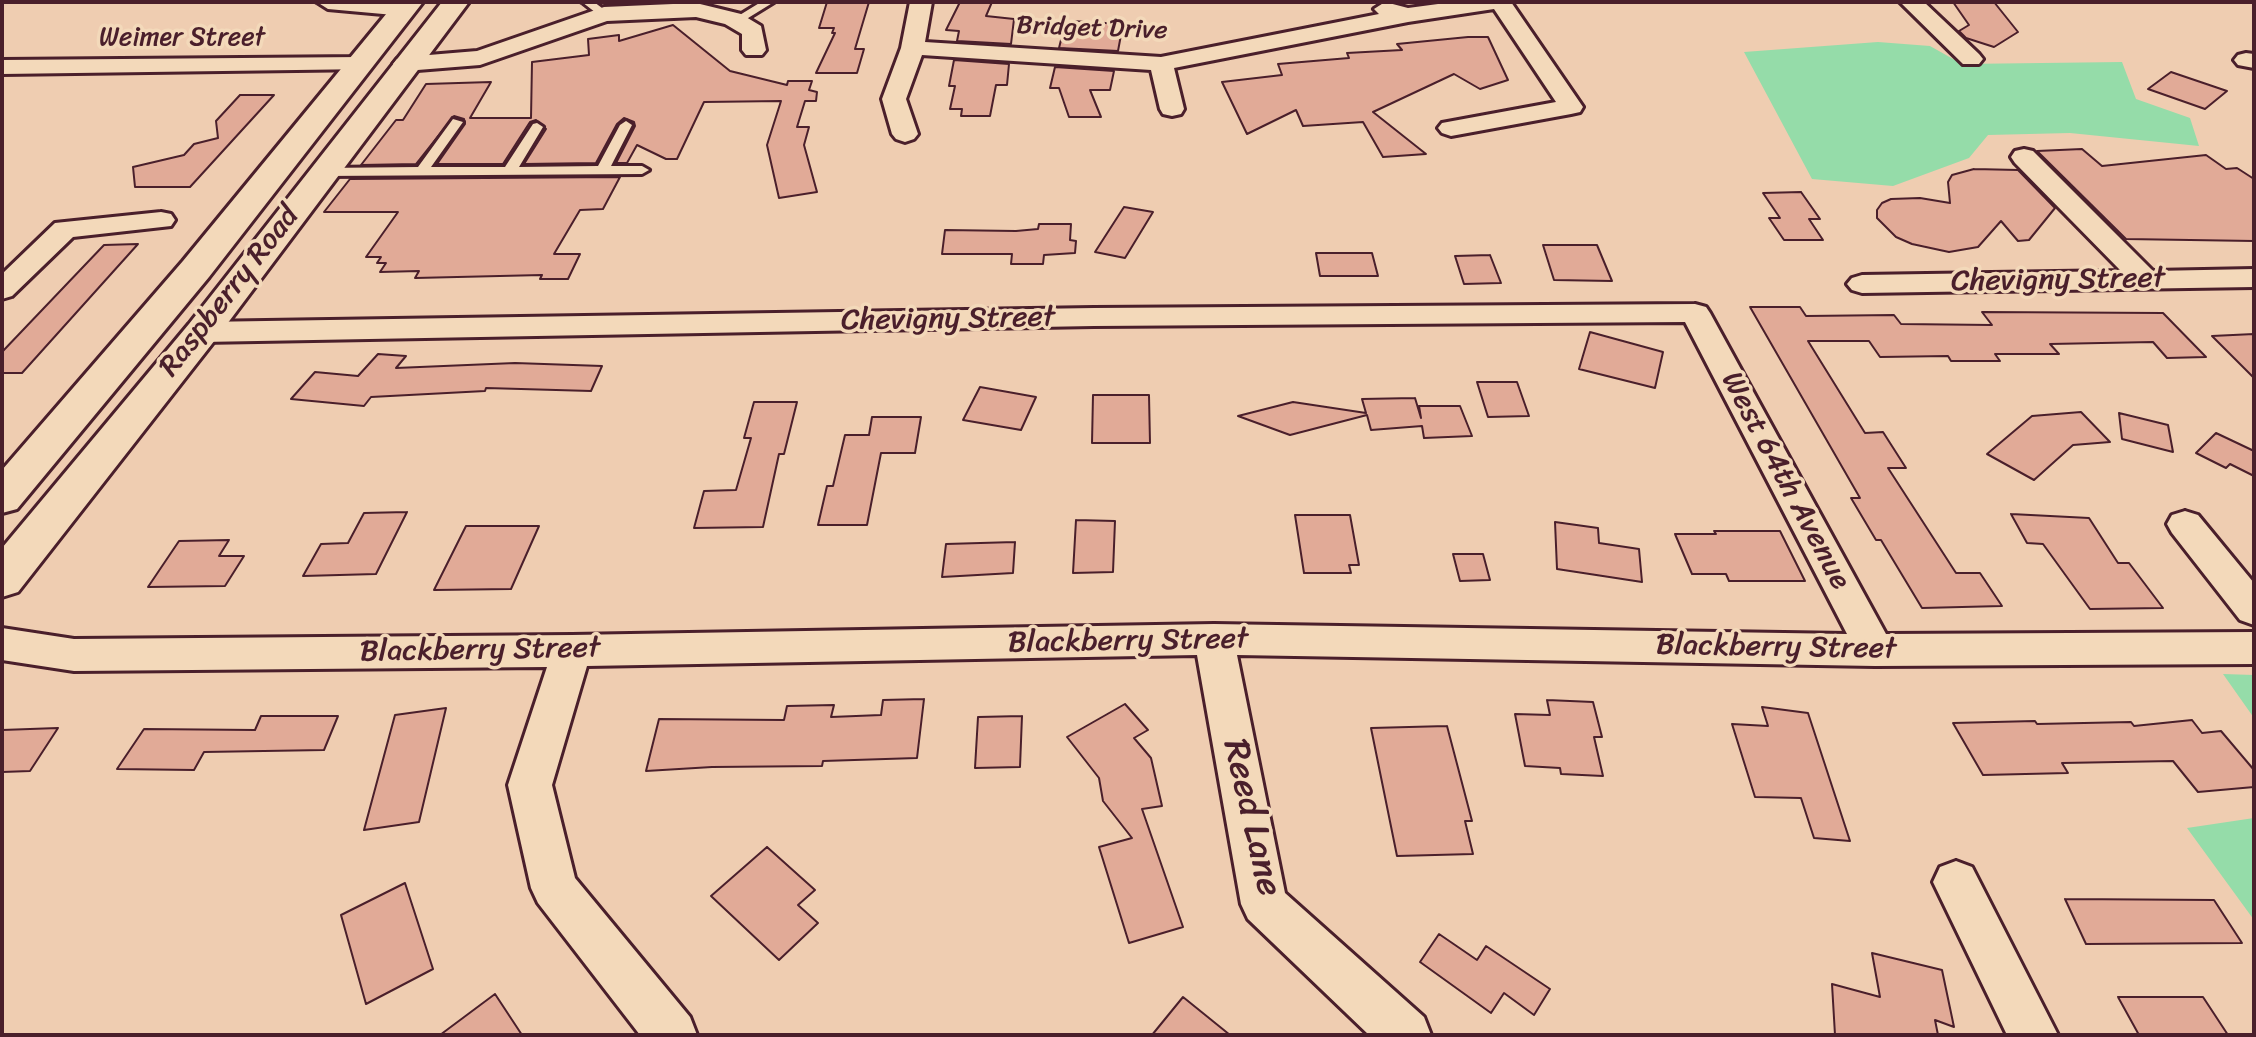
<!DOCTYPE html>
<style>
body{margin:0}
#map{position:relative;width:2256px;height:1037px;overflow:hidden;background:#efcdb1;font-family:Sriracha,sans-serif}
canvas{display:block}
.frame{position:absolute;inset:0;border:4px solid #4a1f2b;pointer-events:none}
</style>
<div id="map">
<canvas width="2256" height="1037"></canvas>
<div class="frame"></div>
</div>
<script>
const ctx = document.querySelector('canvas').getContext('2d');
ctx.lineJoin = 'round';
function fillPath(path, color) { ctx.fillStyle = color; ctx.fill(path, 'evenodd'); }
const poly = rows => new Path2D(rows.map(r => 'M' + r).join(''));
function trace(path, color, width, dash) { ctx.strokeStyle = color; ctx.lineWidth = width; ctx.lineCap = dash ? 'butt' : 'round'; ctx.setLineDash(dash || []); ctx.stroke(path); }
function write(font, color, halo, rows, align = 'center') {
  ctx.font = font + ' Sriracha,sans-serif'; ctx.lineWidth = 7; ctx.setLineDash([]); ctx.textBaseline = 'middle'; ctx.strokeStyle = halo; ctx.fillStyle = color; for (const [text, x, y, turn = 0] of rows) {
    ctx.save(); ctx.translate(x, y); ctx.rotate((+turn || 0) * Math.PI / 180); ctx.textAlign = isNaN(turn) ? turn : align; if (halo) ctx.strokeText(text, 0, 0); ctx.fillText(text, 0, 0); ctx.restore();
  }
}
const green = poly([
 [1878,42,1930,46,1962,64,2122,62,2136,99,2190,118,2199,146,2070,133,1988,135,1969,158,1893,186,1812,179,1744,52],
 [2223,674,2254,675,2254,718],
 [2254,818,2254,920,2187,828]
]);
const building = poly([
 [827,2,869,2,855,49,864,49,857,73,816,73,835,33,832,33,834,28,819,28,827,2],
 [960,2,992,2,986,16,1014,19,1011,44,957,41,959,31,946,30,960,2],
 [1953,2,1994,2,2018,32,1994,47,1966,38,1959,31,1969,25,1953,2],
 [1071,21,1123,24,1118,51,1059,48,1065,24,1070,25,1071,21],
 [673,25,730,71,787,85,788,81,812,81,809,90,817,92,816,101,805,101,797,127,809,127,804,145,817,192,779,198,767,145,781,101,704,102,677,159,666,159,637,145,627,163,616,163,635,126,634,122,624,118,617,124,596,163,524,164,546,129,536,120,530,122,503,164,437,164,465,124,464,119,454,116,416,164,361,165,396,120,403,120,426,84,491,82,470,118,531,118,532,62,589,55,588,39,619,35,619,41,673,25],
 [1468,37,1488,37,1508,80,1480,89,1454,74,1373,112,1426,154,1383,157,1363,122,1303,126,1296,110,1247,134,1222,82,1282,75,1278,64,1349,58,1347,53,1402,50,1397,44,1468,37],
 [954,60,1009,64,1007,85,996,85,990,116,961,116,962,109,950,109,955,86,949,86,954,60],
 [1055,67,1114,71,1110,90,1090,90,1101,117,1069,117,1059,88,1050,88,1055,67],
 [2171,72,2227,91,2205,109,2148,89,2171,72],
 [240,95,274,95,190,187,135,187,133,167,184,155,194,144,218,138,216,121,240,95],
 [2082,149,2102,166,2206,155,2226,169,2237,168,2254,179,2254,241,2126,239,2037,151,2082,149],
 [1974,169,2018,170,2055,208,2029,240,2018,241,2001,221,1978,247,1949,252,1912,244,1896,237,1877,218,1877,210,1882,203,1891,199,1920,198,1950,203,1948,182,1952,175,1974,169],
 [620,177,603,209,580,210,554,254,580,254,568,279,540,279,542,275,415,278,419,271,380,272,386,263,377,263,381,257,366,257,398,212,324,212,350,179,620,177],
 [1801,192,1820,219,1809,219,1823,240,1784,240,1769,218,1780,218,1763,193,1801,192],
 [1124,207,1153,212,1125,258,1095,252,1124,207],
 [1039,224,1071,224,1070,240,1076,241,1075,253,1044,255,1043,264,1011,264,1012,254,942,254,945,230,1016,231,1038,229,1039,224],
 [138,244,22,373,2,373,2,352,104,245,138,244],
 [1543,245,1597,245,1612,281,1554,280,1543,245],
 [1316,253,1372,253,1378,276,1320,276,1316,253],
 [1490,255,1501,283,1464,284,1455,256,1490,255],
 [1750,307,1800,307,1806,316,1894,315,1901,324,1992,325,1982,312,2163,313,2206,357,2167,358,2153,342,2050,344,2059,354,1995,354,2000,361,1951,361,1948,356,1880,357,1869,341,1808,341,1865,433,1883,432,1906,468,1888,468,1956,573,1980,573,2002,606,1922,608,1881,540,1876,540,1851,498,1860,498,1750,307],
 [1590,332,1663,352,1655,388,1579,369,1590,332],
 [2254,334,2254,378,2212,336,2254,334],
 [378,354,406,356,396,368,515,363,602,366,591,391,486,388,485,391,371,397,364,406,291,399,315,372,358,376,378,354],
 [1477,382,1517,382,1529,416,1488,417,1477,382],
 [980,387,1036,397,1021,430,963,420,980,387],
 [1093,395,1149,395,1150,443,1092,443,1093,395],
 [1415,398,1421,418,1419,406,1460,406,1472,436,1424,438,1422,426,1371,430,1367,415,1290,435,1238,416,1293,402,1366,413,1362,399,1415,398],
 [754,402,797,402,784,454,779,454,763,527,694,528,704,491,736,490,751,438,744,438,754,402],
 [2081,412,2110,442,2073,445,2034,480,1987,454,2032,416,2081,412],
 [2119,413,2168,425,2173,452,2122,439,2119,413],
 [872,417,921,417,915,453,881,453,867,525,818,525,827,486,833,486,845,435,869,435,872,417],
 [2216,433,2254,451,2254,476,2230,464,2226,468,2196,453,2216,433],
 [407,512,376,574,303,576,321,544,348,543,364,513,407,512],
 [2011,514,2089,518,2118,563,2129,563,2163,608,2090,609,2043,544,2027,543,2011,514],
 [1295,515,1350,515,1359,565,1349,565,1351,573,1304,573,1295,515],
 [1076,520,1115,521,1113,572,1073,573,1076,520],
 [1555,522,1598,528,1599,543,1639,549,1642,582,1557,569,1555,522],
 [466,526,539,526,511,589,434,590,466,526],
 [1714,531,1780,531,1805,581,1729,581,1726,574,1692,574,1675,534,1716,534,1714,531],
 [229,540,219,556,244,556,225,586,148,587,179,541,229,540],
 [1015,542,1013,573,942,577,946,544,1015,542],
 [1453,554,1483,554,1490,580,1460,581,1453,554],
 [924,699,917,758,823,761,822,766,712,767,646,771,659,719,784,720,787,706,834,705,831,717,881,715,883,700,924,699],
 [1547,700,1593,702,1602,737,1594,737,1603,776,1561,774,1560,768,1525,766,1515,714,1550,715,1547,700],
 [1125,704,1148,730,1134,738,1151,758,1162,806,1142,809,1183,927,1129,943,1099,847,1132,838,1103,801,1099,778,1067,737,1125,704],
 [1762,707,1808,713,1850,841,1814,838,1801,798,1755,797,1732,724,1768,726,1762,707],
 [446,708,419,822,364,830,395,715,446,708],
 [261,716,338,716,324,750,204,752,194,770,117,769,144,729,255,730,261,716],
 [1022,716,1020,767,975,768,978,717,1022,716],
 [2192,720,2202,733,2221,731,2254,770,2254,787,2198,792,2173,761,2062,763,2068,773,1983,775,1953,723,2035,721,2037,724,2131,722,2134,726,2192,720],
 [1447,726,1472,821,1465,821,1473,854,1397,856,1371,728,1447,726],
 [58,728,30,771,2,772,2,730,58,728],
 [767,847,815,890,798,905,818,923,779,960,711,896,767,847],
 [405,883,433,969,366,1004,341,915,405,883],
 [2065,899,2214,900,2242,943,2086,944,2065,899],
 [1439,934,1477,960,1486,946,1550,989,1534,1015,1504,993,1491,1013,1420,962,1439,934],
 [1872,953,1942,970,1954,1027,1935,1020,1938,1035,1835,1035,1832,984,1880,997,1872,953],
 [495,994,522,1035,440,1035,495,994],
 [1183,997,1230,1035,1152,1035,1183,997],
 [2118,997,2203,997,2228,1035,2139,1035,2118,997]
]);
const lane = poly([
 [582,2,594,2,610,14,600,16,582,2],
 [761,2,774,2,740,23,730,21,761,2],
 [453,119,463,122,431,167,505,167,533,124,537,123,543,127,519,167,598,166,620,125,626,121,632,125,611,166,642,166,649,170,642,174,323,176,316,172,323,168,418,167,453,119]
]);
const street = poly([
 [317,2,400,2,413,4,416,9,405,16,328,9,317,2],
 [910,2,932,2,925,42,1161,57,1379,14,1374,9,1385,2,1408,8,1453,2,1511,2,1583,107,1580,112,1571,114,1451,136,1442,133,1438,128,1442,123,1556,102,1494,9,1408,22,1174,68,1184,109,1181,114,1172,116,1163,114,1160,109,1151,70,922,55,906,99,918,134,914,139,905,142,896,139,892,134,882,99,901,48,910,2],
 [1900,2,1924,2,1979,54,1983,59,1979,64,1963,64,1900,2],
 [696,3,741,14,761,26,766,50,762,55,746,55,742,50,742,34,725,24,696,17,607,21,480,65,405,71,397,69,393,64,397,59,405,57,477,51,604,7,696,3],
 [2246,53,2254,54,2254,68,2238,65,2234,60,2238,55,2246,53],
 [362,57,370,59,374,64,370,69,2,74,2,60,362,57],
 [2024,149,2033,151,2153,271,2254,269,2254,287,1862,293,1852,290,1847,284,1852,278,1862,275,2121,271,2015,163,2011,157,2015,151,2024,149],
 [161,212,171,214,175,220,171,226,73,237,12,296,2,299,2,274,55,223,161,212],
 [1695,304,1706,307,1710,313,1886,634,2254,632,2254,664,1875,666,1237,655,1285,893,1424,1017,1431,1035,1369,1035,1248,919,1241,904,1197,655,587,666,552,785,575,878,690,1017,697,1035,640,1035,538,903,531,888,508,785,547,667,74,671,2,660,2,628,74,639,572,635,1214,624,1847,634,1685,322,1094,326,202,342,191,339,187,332,191,325,202,322,1094,308,1695,304],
 [2185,511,2198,515,2254,583,2254,625,2240,620,2172,533,2167,524,2172,515,2185,511],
 [1956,861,1972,867,2058,1035,2007,1035,1933,882,1940,867,1956,861]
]);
const secondary = poly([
 [396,2,423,2,209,277,17,509,2,513,2,470,183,261,396,2],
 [442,2,469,2,215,340,18,592,2,597,2,548,189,324,442,2]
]);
const farStreetnames = [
 ["Bridget Drive",1092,29,2],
 ["Weimer Street",182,38]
];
const streetNames = [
 ["Chevigny Street",2058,281,-1],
 ["Raspberry Road",230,292,-52],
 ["Chevigny Street",948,320,-1],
 ["West 64th Avenue",1785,481,62],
 ["Blackberry Street",1128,642,-1],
 ["Blackberry Street",1776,648,1],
 ["Blackberry Street",480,651,-1]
];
const nearStreetnames = [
 ["Reed Lane",1251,818,77]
];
fillPath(green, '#95dca9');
fillPath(building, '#e1aa97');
trace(building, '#4a1f2b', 2);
trace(lane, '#4a1f2b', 6);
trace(street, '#4a1f2b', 6);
trace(secondary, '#4a1f2b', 6);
fillPath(lane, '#f3d9ba');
fillPath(street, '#f3d9ba');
fillPath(secondary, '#f3d9ba');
write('26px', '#4a1f2b', '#f3d9ba', farStreetnames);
write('30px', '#4a1f2b', '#f3d9ba', streetNames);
write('36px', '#4a1f2b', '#f3d9ba', nearStreetnames);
</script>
